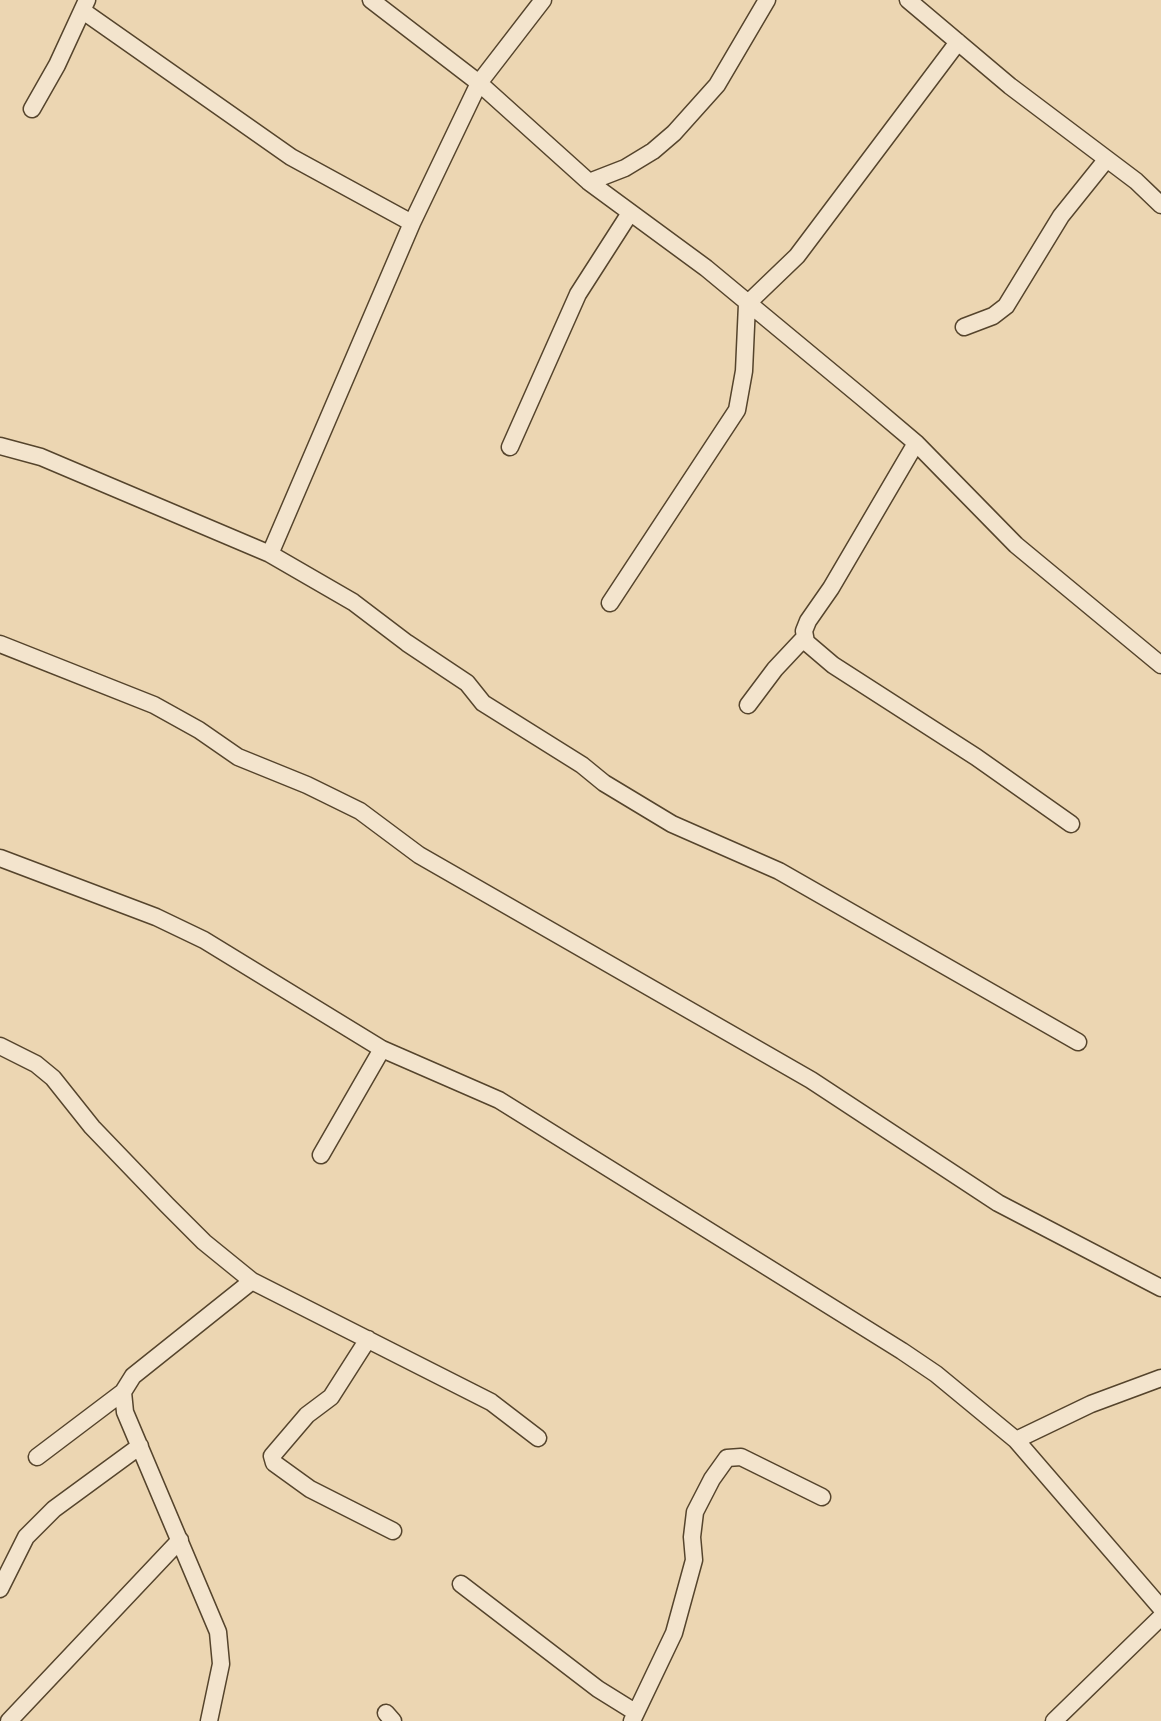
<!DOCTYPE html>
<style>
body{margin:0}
canvas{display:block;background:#ecd6b2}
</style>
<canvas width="1161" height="1721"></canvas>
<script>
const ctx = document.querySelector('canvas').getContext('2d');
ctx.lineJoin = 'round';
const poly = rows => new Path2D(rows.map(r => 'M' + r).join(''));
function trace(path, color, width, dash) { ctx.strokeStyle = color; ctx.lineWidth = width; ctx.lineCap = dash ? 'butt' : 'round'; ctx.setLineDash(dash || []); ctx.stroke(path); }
const street = poly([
 [371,0,479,83,589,182,706,268,864,399,916,443,1016,545,1161,665],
 [908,0,1010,86,1136,181,1161,205],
 [83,11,291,157,412,223],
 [32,109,57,65,87,0],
 [589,182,625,168,653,151,674,133,717,85,767,0],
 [964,327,993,316,1006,306,1061,216,1106,160],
 [916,443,831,588,808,621,804,631,806,642,833,665,976,757,1071,824],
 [0,446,41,457,270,554,412,223,479,83,543,0],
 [510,447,578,294,630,213],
 [270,554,353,602,407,643,467,683,483,703,582,765,604,783,672,824,779,871,1078,1042],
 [610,603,737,410,744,371,747,304,797,256,958,42],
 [0,644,154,705,199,730,238,757,307,785,360,811,419,855,811,1080,998,1203,1161,1288],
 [748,705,775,669,805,637],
 [0,858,156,917,204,940,382,1049,499,1100,902,1351,936,1374,1016,1440,1091,1404,1161,1378],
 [0,1046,36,1064,53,1078,92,1127,167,1205,204,1242,252,1281,491,1402,538,1438],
 [321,1155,382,1049],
 [368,1339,331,1397,307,1415,272,1456,274,1463,310,1489,393,1531],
 [1016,1440,1161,1608],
 [37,1457,123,1392],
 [461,1584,598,1689,635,1712],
 [0,1589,26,1537,54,1509,140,1446],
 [386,1713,393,1721],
 [9,1721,180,1540],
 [209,1721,221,1664,218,1632,125,1412,123,1392,133,1376,252,1281],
 [632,1721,674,1633,694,1560,692,1537,695,1512,712,1479,727,1458,741,1457,822,1497],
 [1054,1721,1161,1617]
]);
trace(street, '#55442c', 19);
trace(street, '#f3e4cd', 16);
</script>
